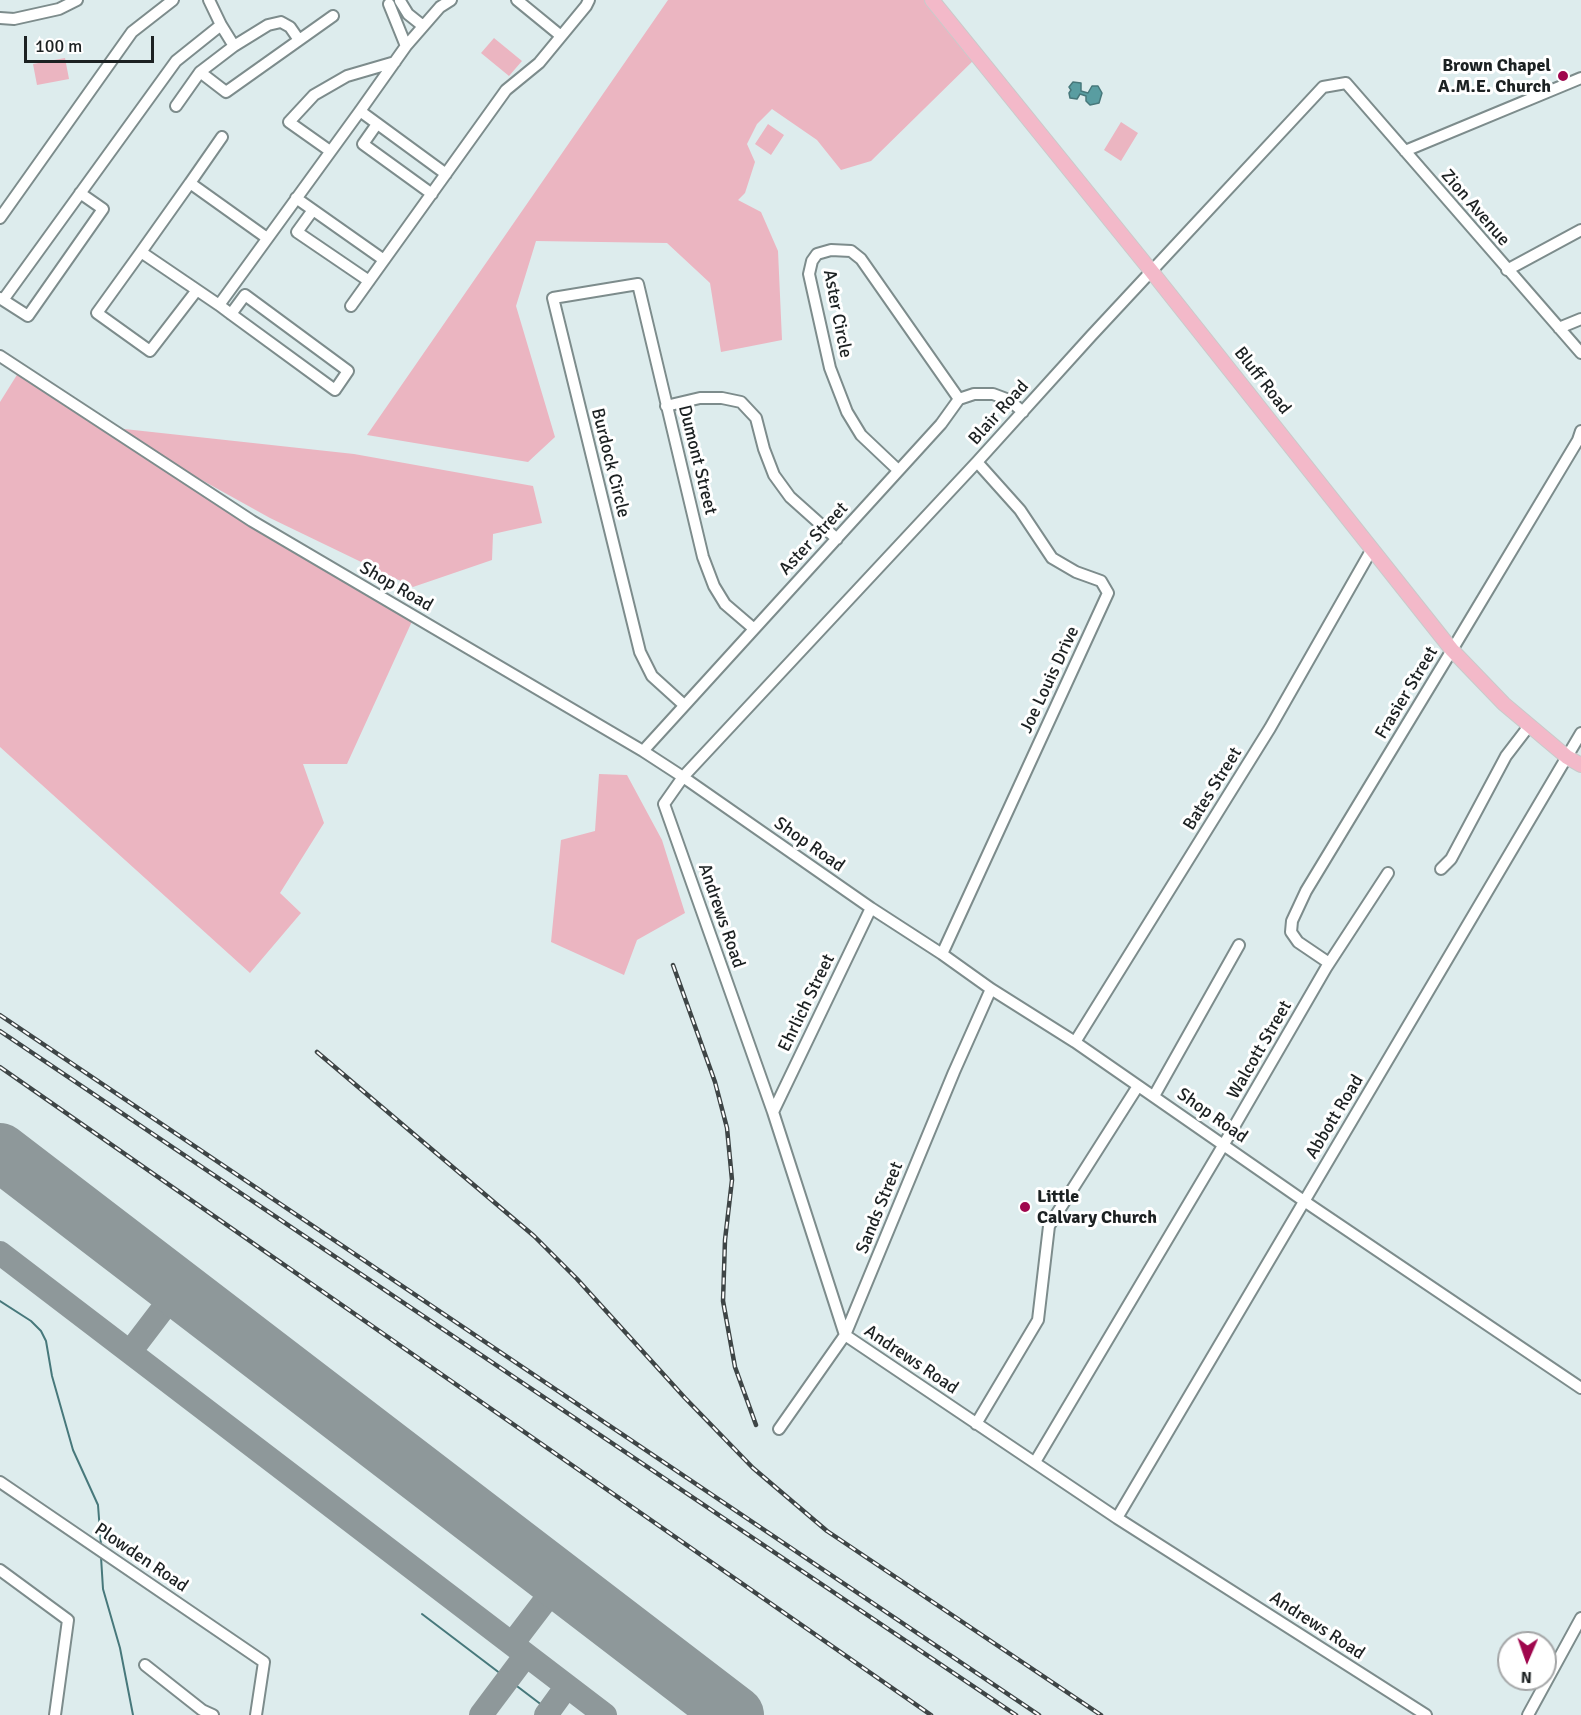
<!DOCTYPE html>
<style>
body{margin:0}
#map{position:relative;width:1581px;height:1715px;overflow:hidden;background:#ddeced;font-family:Signika,sans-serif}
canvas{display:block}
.north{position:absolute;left:1497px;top:1631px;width:60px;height:60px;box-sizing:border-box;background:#fff;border:2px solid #a4a6a7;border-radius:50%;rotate:182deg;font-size:16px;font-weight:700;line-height:24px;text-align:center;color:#1c2122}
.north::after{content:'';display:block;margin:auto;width:21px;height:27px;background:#9f074d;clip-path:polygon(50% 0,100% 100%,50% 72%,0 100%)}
.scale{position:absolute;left:24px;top:36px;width:130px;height:27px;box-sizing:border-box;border:3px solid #1c2122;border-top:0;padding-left:8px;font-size:18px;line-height:21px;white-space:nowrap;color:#1c2122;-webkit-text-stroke:4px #fff;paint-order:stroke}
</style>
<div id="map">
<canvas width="1581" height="1715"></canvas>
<div class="north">N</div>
<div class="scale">100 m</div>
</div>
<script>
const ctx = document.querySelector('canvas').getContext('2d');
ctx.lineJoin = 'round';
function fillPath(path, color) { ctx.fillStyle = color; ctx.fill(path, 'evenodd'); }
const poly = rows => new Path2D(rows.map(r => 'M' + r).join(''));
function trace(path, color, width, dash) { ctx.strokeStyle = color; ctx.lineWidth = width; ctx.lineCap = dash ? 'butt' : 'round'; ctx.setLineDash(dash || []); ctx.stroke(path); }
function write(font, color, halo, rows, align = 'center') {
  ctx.font = font + ' Signika,sans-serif'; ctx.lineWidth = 6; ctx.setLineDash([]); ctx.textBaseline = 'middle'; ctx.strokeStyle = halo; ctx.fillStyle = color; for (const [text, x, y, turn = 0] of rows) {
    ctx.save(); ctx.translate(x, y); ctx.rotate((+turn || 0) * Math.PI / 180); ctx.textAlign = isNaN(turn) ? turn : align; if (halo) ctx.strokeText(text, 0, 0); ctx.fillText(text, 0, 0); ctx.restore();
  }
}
const green = poly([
 [668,0,932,0,978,56,871,161,841,170,817,140,772,109,757,124,747,144,755,162,745,193,738,200,761,212,778,251,782,340,721,352,710,283,667,243,536,241,516,306,555,437,528,462,367,435],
 [494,38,522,61,509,76,481,53],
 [65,58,69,79,37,85,33,64],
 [1121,122,1138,133,1121,161,1104,150],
 [768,124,784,135,771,155,755,144],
 [20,370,106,427,354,454,533,486,542,523,493,534,492,560,413,587,270,518,117,433,414,617,347,764,303,764,324,823,280,893,301,913,250,973,0,747,0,402],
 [599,774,627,775,662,840,685,913,637,940,624,975,551,942,561,840,595,831]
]);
const water = poly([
 [1073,82,1081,83,1081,91,1088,93,1092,86,1098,86,1102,93,1099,103,1090,105,1086,101,1086,96,1080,94,1077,99,1070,98,1069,93,1071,90,1069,87,1073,82]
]);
const stream = poly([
 [0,1301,31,1321,41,1331,46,1341,52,1376,73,1450,98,1505,101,1545],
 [101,1557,103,1589,120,1648,133,1715],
 [422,1614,555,1715]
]);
const taxiway = poly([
 [0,1253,605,1715],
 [130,1352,178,1289],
 [512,1644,560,1581],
 [481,1715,526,1655],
 [546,1715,567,1686]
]);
const runway = poly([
 [0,1152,735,1715]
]);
const minor = poly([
 [517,0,561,36],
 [400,1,408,14,423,26],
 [389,4,406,46],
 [0,18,14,19,59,9,77,0],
 [234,46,268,25,281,22,290,27,299,40],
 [200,72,226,92,333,16],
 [176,106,200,72,234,46,221,25],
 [360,111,446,174],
 [377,124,363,144,432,194],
 [330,151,289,122,314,95,347,76,395,62],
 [1405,151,1581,78],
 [190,183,222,137],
 [296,198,384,260],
 [313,210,297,232,369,281],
 [0,218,132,32,173,0],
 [267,238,190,183,141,252,219,305,360,111,406,46,440,7,451,0],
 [141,252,97,313,150,351,197,290],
 [1507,270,1581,230],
 [0,298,3,300,176,61,221,25,209,0],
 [3,300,28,316,103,209,80,193],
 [219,305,231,314,335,390,348,371,245,295,231,314],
 [351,306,506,90,539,63,586,6,589,0],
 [1559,328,1581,319],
 [0,356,252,521,643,751,683,777,871,908,942,954,991,989,1075,1042,1304,1201,1581,1388],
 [666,406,700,398,722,398,741,402,756,418,764,449,774,475,790,497,837,539],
 [898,470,861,435,847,412,830,368,809,274,812,261,817,254,831,250,851,251,861,259,959,399],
 [684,705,652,676,640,652,553,298,638,284,703,557,714,586,725,604,753,628],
 [643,751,941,424,959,399,974,394,993,394,1009,400,1023,412],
 [1441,869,1451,859,1506,756,1529,726],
 [942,954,1108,593,1101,581,1076,572,1052,558,1020,510,977,462],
 [1329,963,1298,942,1291,932,1292,921,1306,891,1452,650,1578,440,1581,431],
 [1075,1042,1270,728,1372,549],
 [1154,1096,1239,945],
 [773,1112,871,908],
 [976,1424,1038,1320,1049,1226,1138,1086],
 [779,1429,845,1335,954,1072,991,989],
 [1035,1462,1224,1144,1326,968,1388,873],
 [0,1482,264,1662,256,1715],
 [1117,1518,1581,733],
 [0,1570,68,1620,55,1715],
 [145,1665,202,1710,213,1715],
 [1426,1715,1117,1518,845,1335,773,1112,664,804,683,777,977,462,1091,336,1323,87,1346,83,1581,353],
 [1528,1715,1581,1618]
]);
const major = poly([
 [932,0,1152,272,1452,650,1504,704,1567,757,1581,765]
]);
const rail = poly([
 [673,965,715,1082,727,1128,732,1180,725,1240,723,1301,735,1367,756,1425],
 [0,1015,1039,1715],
 [0,1031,1016,1715],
 [317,1052,534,1236,577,1279,685,1398,753,1468,827,1531,1101,1715],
 [0,1067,931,1715]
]);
const markers = [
 [1563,76,6,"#9f074d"],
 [1025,1207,6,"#9f074d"]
];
const poiNames = [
 ["Brown Chapel",1551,66],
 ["A.M.E. Church",1551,87],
 ["Little",1037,1197,"left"],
 ["Calvary Church",1037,1218,"left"]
];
const streetNames = [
 ["Zion Avenue",1475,208,49],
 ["Aster Circle",837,314,79],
 ["Bluff Road",1262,381,52],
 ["Blair Road",999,413,-48],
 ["Dumont Street",697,460,76],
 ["Burdock Circle",610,463,76],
 ["Aster Street",814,539,-47],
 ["Shop Road",396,587,30],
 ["Joe Louis Drive",1050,680,-65],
 ["Frasier Street",1407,693,-59],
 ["Bates Street",1213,789,-58],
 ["Shop Road",809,845,35],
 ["Andrews Road",721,916,71],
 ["Ehrlich Street",807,1003,-64],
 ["Walcott Street",1260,1050,-60],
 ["Shop Road",1212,1116,35],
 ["Abbott Road",1335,1117,-59],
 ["Sands Street",880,1208,-68],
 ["Andrews Road",911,1360,34],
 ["Plowden Road",141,1558,34],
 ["Andrews Road",1317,1626,33]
];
fillPath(green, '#ebb5c1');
fillPath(water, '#599da1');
trace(water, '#47787b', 1.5);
trace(stream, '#47787b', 2);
trace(taxiway, '#8e989a', 24);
trace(runway, '#8e989a', 58);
trace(minor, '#7d8c8c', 14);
trace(major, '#c9caca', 16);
trace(minor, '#fff', 10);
trace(major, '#f3b9c9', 14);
trace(rail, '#3e4546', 4.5);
trace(rail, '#fff', 2, [7]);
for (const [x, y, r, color] of markers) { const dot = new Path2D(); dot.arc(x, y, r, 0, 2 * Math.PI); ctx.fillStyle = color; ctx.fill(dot); trace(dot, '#fff', 2); }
write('bold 18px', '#1c2122', '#fff', poiNames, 'right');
write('18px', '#1c2122', '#fff', streetNames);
</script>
